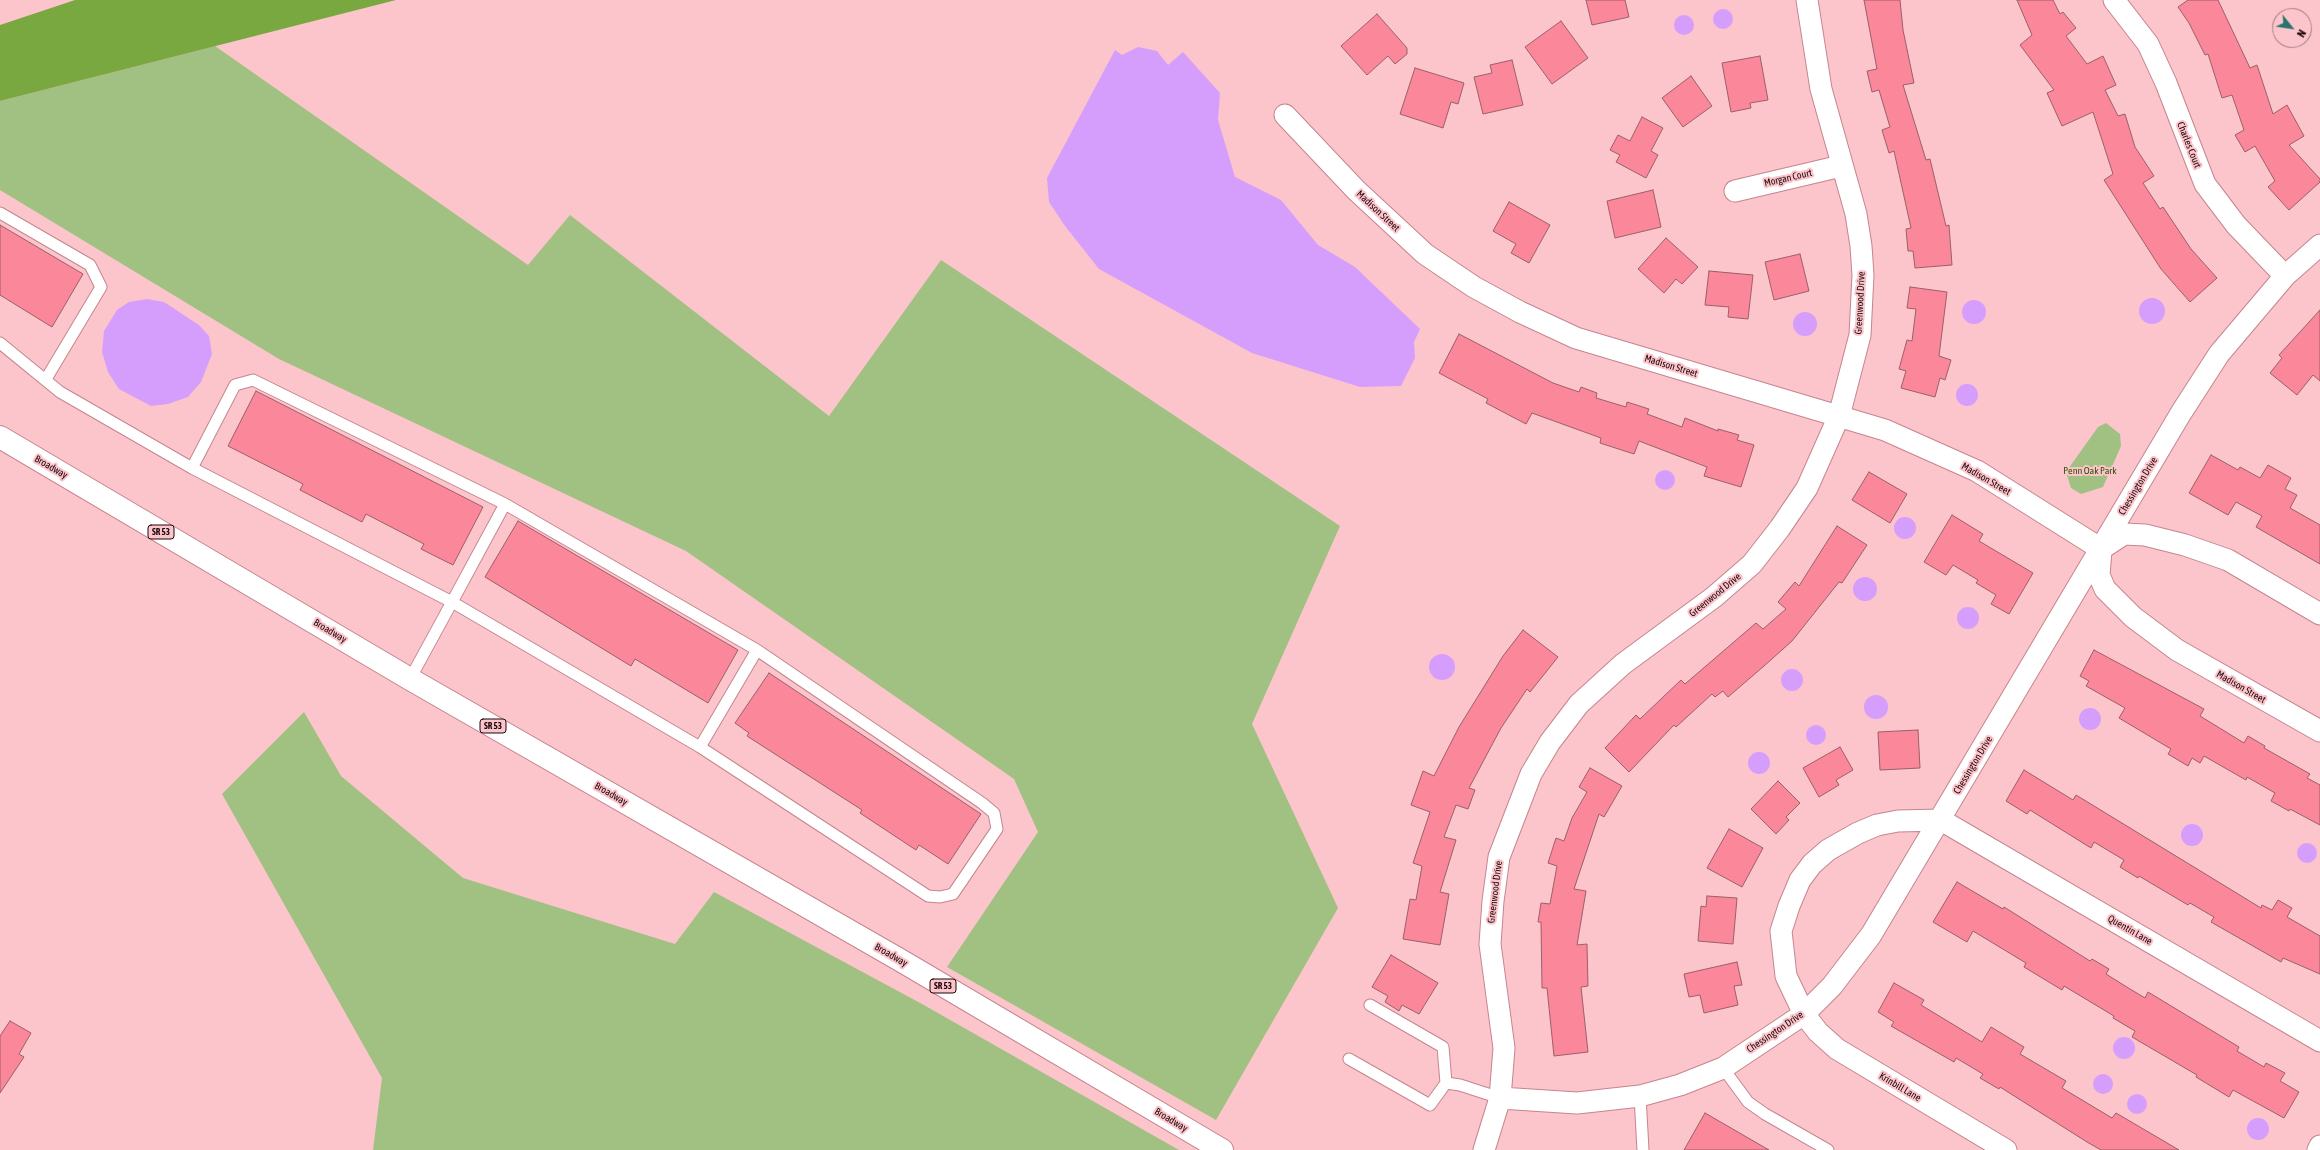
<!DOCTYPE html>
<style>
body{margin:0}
#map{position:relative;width:2320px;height:1150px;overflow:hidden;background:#fcc4cb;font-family:"Asap Condensed",sans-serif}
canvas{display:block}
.north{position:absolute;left:2272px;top:8px;width:40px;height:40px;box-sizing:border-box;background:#fcc4cb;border:1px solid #a2787e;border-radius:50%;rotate:120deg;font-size:11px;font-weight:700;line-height:16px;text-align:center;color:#1b060a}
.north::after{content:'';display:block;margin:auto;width:14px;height:18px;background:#29736f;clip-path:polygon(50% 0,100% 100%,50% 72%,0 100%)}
</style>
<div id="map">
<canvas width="2320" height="1150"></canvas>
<div class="north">N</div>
</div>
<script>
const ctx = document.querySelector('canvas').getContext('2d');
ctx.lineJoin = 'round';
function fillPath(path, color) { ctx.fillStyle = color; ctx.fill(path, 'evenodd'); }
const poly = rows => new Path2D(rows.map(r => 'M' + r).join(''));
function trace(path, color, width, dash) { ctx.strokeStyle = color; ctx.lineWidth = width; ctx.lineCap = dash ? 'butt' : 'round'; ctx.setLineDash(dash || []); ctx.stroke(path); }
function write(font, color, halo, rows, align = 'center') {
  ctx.font = font + ' "Asap Condensed",sans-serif'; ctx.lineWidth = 4; ctx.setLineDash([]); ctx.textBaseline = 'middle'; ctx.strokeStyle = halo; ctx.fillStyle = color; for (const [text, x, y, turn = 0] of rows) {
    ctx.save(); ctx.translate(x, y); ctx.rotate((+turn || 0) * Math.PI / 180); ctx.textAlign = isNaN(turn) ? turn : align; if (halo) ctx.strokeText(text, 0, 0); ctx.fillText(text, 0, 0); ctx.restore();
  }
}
const green = poly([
 [215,46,528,265,570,215,829,416,941,260,1340,526,1252,724,1338,908,1216,1120,947,967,1038,832,1014,779,686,551,279,359,0,190,0,101],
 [2106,423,2120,434,2121,446,2103,487,2081,494,2071,488,2066,472,2098,427],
 [304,712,341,776,463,878,675,944,714,892,922,1004,1179,1150,373,1150,382,1078,222,794]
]);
const forest = poly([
 [75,0,396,0,0,101,0,25]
]);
const water = poly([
 '1713 19a10 10 0 1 1 20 0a10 10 0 1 1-20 0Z',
 '1674 25a10 10 0 1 1 20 0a10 10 0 1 1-20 0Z',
 [1138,47,1157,51,1168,65,1183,52,1220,93,1218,120,1235,177,1281,200,1318,245,1355,267,1420,329,1414,342,1415,358,1401,386,1360,387,1252,353,1099,269,1065,226,1049,202,1047,178,1115,50,1122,55],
 '2139 311a13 13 0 1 1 26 0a13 13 0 1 1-26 0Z',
 [147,299,164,302,199,325,209,336,212,354,201,382,188,397,168,404,151,406,119,389,108,372,102,352,104,331,117,310,129,302],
 '1962 312a12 12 0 1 1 24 0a12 12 0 1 1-24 0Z',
 '1793 324a12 12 0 1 1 24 0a12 12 0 1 1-24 0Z',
 '1956 395a11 11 0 1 1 22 0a11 11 0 1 1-22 0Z',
 '1655 480a10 10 0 1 1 20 0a10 10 0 1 1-20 0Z',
 '1894 528a11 11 0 1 1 22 0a11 11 0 1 1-22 0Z',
 '1853 589a12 12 0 1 1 24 0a12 12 0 1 1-24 0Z',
 '1957 618a11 11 0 1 1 22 0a11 11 0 1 1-22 0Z',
 '1429 667a13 13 0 1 1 26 0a13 13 0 1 1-26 0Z',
 '1781 680a11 11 0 1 1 22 0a11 11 0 1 1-22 0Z',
 '1864 707a12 12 0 1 1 24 0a12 12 0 1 1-24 0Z',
 '2079 719a11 11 0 1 1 22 0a11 11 0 1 1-22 0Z',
 '1806 735a10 10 0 1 1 20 0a10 10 0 1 1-20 0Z',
 '1748 763a11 11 0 1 1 22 0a11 11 0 1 1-22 0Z',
 '2181 835a11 11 0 1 1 22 0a11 11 0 1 1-22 0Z',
 '2297 853a10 10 0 1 1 20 0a10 10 0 1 1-20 0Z',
 '2113 1048a11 11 0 1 1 22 0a11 11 0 1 1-22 0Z',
 '2093 1084a10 10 0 1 1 20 0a10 10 0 1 1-20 0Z',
 '2127 1104a10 10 0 1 1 20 0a10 10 0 1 1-20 0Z',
 '2247 1129a11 11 0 1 1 22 0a11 11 0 1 1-22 0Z'
]);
const building = poly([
 [1586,0,1625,0,1629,17,1592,25,1586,0],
 [1864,0,1900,0,1903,30,1914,83,1903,85,1926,160,1930,159,1946,226,1949,225,1952,265,1915,268,1913,251,1908,251,1906,229,1911,228,1894,151,1889,153,1882,130,1890,127,1879,90,1872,92,1867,71,1877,69,1864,0],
 [2017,0,2053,0,2060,14,2063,12,2076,28,2066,36,2087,64,2103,56,2116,85,2105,90,2118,116,2125,114,2135,147,2154,176,2143,183,2160,209,2163,207,2191,249,2217,278,2190,302,2161,269,2104,180,2113,174,2093,112,2062,126,2047,93,2054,90,2020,45,2032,35,2017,0],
 [2188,0,2218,0,2250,68,2257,65,2273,114,2287,105,2304,136,2289,145,2320,179,2320,182,2289,210,2268,187,2275,181,2255,146,2245,152,2235,135,2244,130,2232,95,2222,98,2208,54,2205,55,2189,23,2178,7,2188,0],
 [1377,14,1407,48,1407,54,1395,64,1388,56,1367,75,1341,46,1377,14],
 [1561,21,1588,58,1552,84,1525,47,1561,21],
 [1760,56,1768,100,1750,103,1751,108,1731,112,1722,63,1760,56],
 [1512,60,1523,105,1483,114,1474,77,1492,73,1490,65,1512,60],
 [1415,68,1464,83,1458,104,1451,102,1443,128,1400,114,1415,68],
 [1691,76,1712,106,1683,127,1662,98,1691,76],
 [1642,117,1663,128,1651,151,1658,155,1646,178,1616,162,1620,155,1610,150,1618,135,1630,141,1642,117],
 [1653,190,1661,227,1615,238,1607,201,1653,190],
 [1509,202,1550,225,1529,263,1511,253,1516,244,1493,231,1509,202],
 [0,225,83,274,52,327,0,295,0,225],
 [1666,238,1698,267,1682,284,1676,279,1664,293,1638,269,1666,238],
 [1800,254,1809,291,1774,300,1765,262,1800,254],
 [1709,271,1753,275,1748,319,1728,317,1729,307,1705,305,1709,271],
 [1910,287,1947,292,1939,356,1951,360,1945,380,1940,378,1935,397,1901,388,1906,371,1899,369,1907,340,1912,341,1916,309,1907,308,1910,287],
 [2320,310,2320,381,2313,375,2297,395,2270,373,2282,358,2279,355,2320,310],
 [1459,334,1553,383,1579,392,1581,387,1597,393,1596,398,1626,407,1627,402,1649,409,1647,414,1682,427,1685,418,1718,431,1718,429,1739,435,1737,440,1754,445,1741,487,1704,476,1707,467,1639,441,1634,454,1600,443,1601,438,1532,413,1526,424,1486,403,1488,399,1439,373,1459,334],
 [256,391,483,507,453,565,421,549,424,544,366,514,362,522,300,490,303,484,228,446,256,391],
 [2211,455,2238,470,2240,467,2260,478,2268,465,2291,478,2285,489,2297,495,2290,508,2320,525,2320,564,2256,527,2262,516,2236,502,2228,515,2189,493,2211,455],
 [1869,472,1907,494,1890,523,1852,500,1869,472],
 [1952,515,1983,534,1979,541,2033,573,2009,614,1991,604,1996,595,1976,583,1978,580,1953,565,1946,575,1924,562,1952,515],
 [518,521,738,650,708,703,635,659,631,666,485,577,518,521],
 [1837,526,1867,545,1842,583,1839,582,1792,641,1764,666,1728,697,1723,691,1715,697,1712,694,1676,727,1674,725,1629,772,1605,748,1636,715,1640,719,1681,680,1685,684,1756,623,1763,629,1786,609,1778,602,1795,582,1799,586,1837,526],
 [1523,630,1558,657,1530,692,1527,689,1501,728,1469,788,1475,790,1468,809,1456,805,1444,837,1456,840,1440,892,1449,894,1440,945,1403,939,1410,899,1416,900,1422,866,1413,863,1430,812,1411,805,1423,771,1434,776,1459,727,1503,656,1523,630],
 [2094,650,2204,709,2200,716,2244,743,2248,736,2265,746,2264,748,2310,774,2307,778,2320,785,2320,825,2290,809,2289,811,2271,801,2275,793,2247,777,2246,780,2204,756,2200,763,2192,758,2188,766,2168,754,2171,749,2119,718,2125,708,2086,686,2089,681,2080,676,2094,650],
 [769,673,981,814,948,864,919,845,916,850,860,813,862,810,747,736,749,733,735,723,769,673],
 [1918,730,1920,768,1880,770,1878,732,1918,730],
 [1840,747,1853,770,1836,780,1839,785,1819,797,1803,768,1840,747],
 [1590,768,1622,786,1604,817,1599,814,1574,889,1586,891,1577,945,1587,944,1588,986,1581,987,1588,1052,1554,1056,1547,988,1542,988,1541,922,1538,922,1541,903,1550,904,1557,866,1548,863,1556,838,1564,841,1572,818,1587,792,1579,787,1590,768],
 [2024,770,2073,800,2076,795,2261,908,2262,905,2272,910,2278,900,2292,908,2287,917,2320,936,2320,974,2283,958,2281,962,2211,922,2214,917,2190,903,2188,905,2139,876,2138,878,2120,867,2124,860,2094,842,2091,848,2030,810,2027,814,2006,801,2024,770],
 [1778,781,1800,803,1786,817,1789,820,1776,834,1751,809,1778,781],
 [1729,829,1763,848,1742,887,1707,868,1729,829],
 [1957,882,2003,909,2004,907,2090,961,2092,959,2109,969,2106,974,2130,989,2145,998,2148,992,2239,1047,2237,1051,2264,1067,2266,1063,2285,1073,2280,1081,2299,1092,2284,1118,2233,1090,2229,1097,2196,1077,2197,1075,2132,1037,2135,1031,2113,1018,2114,1016,2064,986,2062,990,2024,967,2026,963,1973,931,1967,942,1933,922,1957,882],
 [1707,896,1737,898,1733,944,1698,941,1701,906,1706,907,1707,896],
 [1391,955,1438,983,1419,1014,1402,1005,1399,1011,1385,1002,1388,996,1372,987,1391,955],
 [1737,962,1742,985,1734,986,1738,1005,1704,1013,1700,995,1689,997,1684,974,1737,962],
 [1894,983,1924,1000,1921,1005,1982,1042,1991,1027,2024,1047,2020,1054,2066,1081,2062,1088,2112,1118,2116,1113,2179,1150,2101,1150,2087,1142,2000,1087,1999,1089,1980,1078,1983,1074,1956,1058,1954,1062,1891,1026,1894,1022,1878,1012,1894,983],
 [10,1021,31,1033,19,1054,24,1057,0,1093,0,1036,10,1021],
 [1705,1113,1769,1150,1684,1150,1705,1113]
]);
const lane = poly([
 [0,213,90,265,101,287,46,379],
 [0,343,60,392,192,468],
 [410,679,452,602,505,504,757,650,982,803,994,813,997,829,953,894,940,897,928,896,700,747,452,602,192,468,235,385,253,380,505,504],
 [700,747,757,650],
 [1370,1005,1443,1047,1446,1083,1460,1085,1500,1098],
 [1349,1059,1430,1105,1446,1083],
 [1723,1068,1748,1102,1765,1114,1828,1150],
 [1640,1096,1643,1150]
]);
const street = poly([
 [2114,0,2148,44,2166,83,2205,184,2236,225,2285,276],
 [1285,115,1356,190,1425,254,1474,287,1520,312,1576,338,1885,430,1977,471,2101,549],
 [1735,191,1841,166],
 [2101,549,2124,534,2145,535,2185,545,2228,560,2320,614],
 [2101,551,2099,575,2105,589,2133,617,2177,650,2320,731],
 [1500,1098,1577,1103,1640,1096,1680,1085,1723,1068,1804,1014,1832,986,1871,935,2181,413,2219,354,2285,276,2320,245],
 [1484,1150,1500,1098,1504,1048,1490,944,1493,901,1499,857,1531,774,1550,742,1579,704,1623,664,1714,597,1752,564,1780,528,1807,488,1839,416,1860,335,1863,275,1861,246,1856,214,1821,89,1807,0],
 [2006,1150,1837,1049,1818,1032,1804,1014,1786,976,1781,931,1789,906,1800,880,1812,864,1828,850,1858,833,1877,825,1898,821,1941,820,2320,1041],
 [2318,1150,2320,1146]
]);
const primary = poly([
 [0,437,410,679,900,960,1222,1150]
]);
const shields = [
 [161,532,26],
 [493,726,26],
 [943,986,26]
];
const shieldNames = [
 ["SR 53",161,532],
 ["SR 53",493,726],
 ["SR 53",943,986]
];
const streetNames = [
 ["Charles Court",2189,145,68],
 ["Morgan Court",1788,178,-13],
 ["Madison Street",1378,211,43],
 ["Greenwood Drive",1860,303,-87],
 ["Madison Street",1671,366,17],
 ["Broadway",51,467,30],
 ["Madison Street",1986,479,30],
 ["Chessington Drive",2138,486,-59],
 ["Greenwood Drive",1715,595,-39],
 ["Broadway",330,631,31],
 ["Madison Street",2241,687,30],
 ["Chessington Drive",1973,765,-59],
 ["Broadway",611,794,30],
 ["Greenwood Drive",1495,892,-83],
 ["Quentin Lane",2130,930,30],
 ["Broadway",891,955,30],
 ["Chessington Drive",1775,1032,-34],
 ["Krinbill Lane",1900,1087,31],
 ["Broadway",1171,1120,31]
];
const parkNames = [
 ["Penn Oak Park",2090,471]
];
fillPath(green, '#a1c183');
fillPath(forest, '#79a841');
fillPath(water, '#d59efd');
fillPath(building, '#fb879a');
trace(building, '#9b5f68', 1);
trace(lane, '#c5858e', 13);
trace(street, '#c5858e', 23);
trace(primary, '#c5858e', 24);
trace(lane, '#fff', 11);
trace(street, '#fff', 21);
trace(primary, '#fff', 22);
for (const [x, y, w] of shields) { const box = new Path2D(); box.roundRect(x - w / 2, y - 7, w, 14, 3); ctx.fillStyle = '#fcc4cb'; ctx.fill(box); trace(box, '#1b060a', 1); }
write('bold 9px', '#1b060a', null, shieldNames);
write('10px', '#1b060a', '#fcc4cb', streetNames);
write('10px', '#325003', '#fcc4cb', parkNames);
</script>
